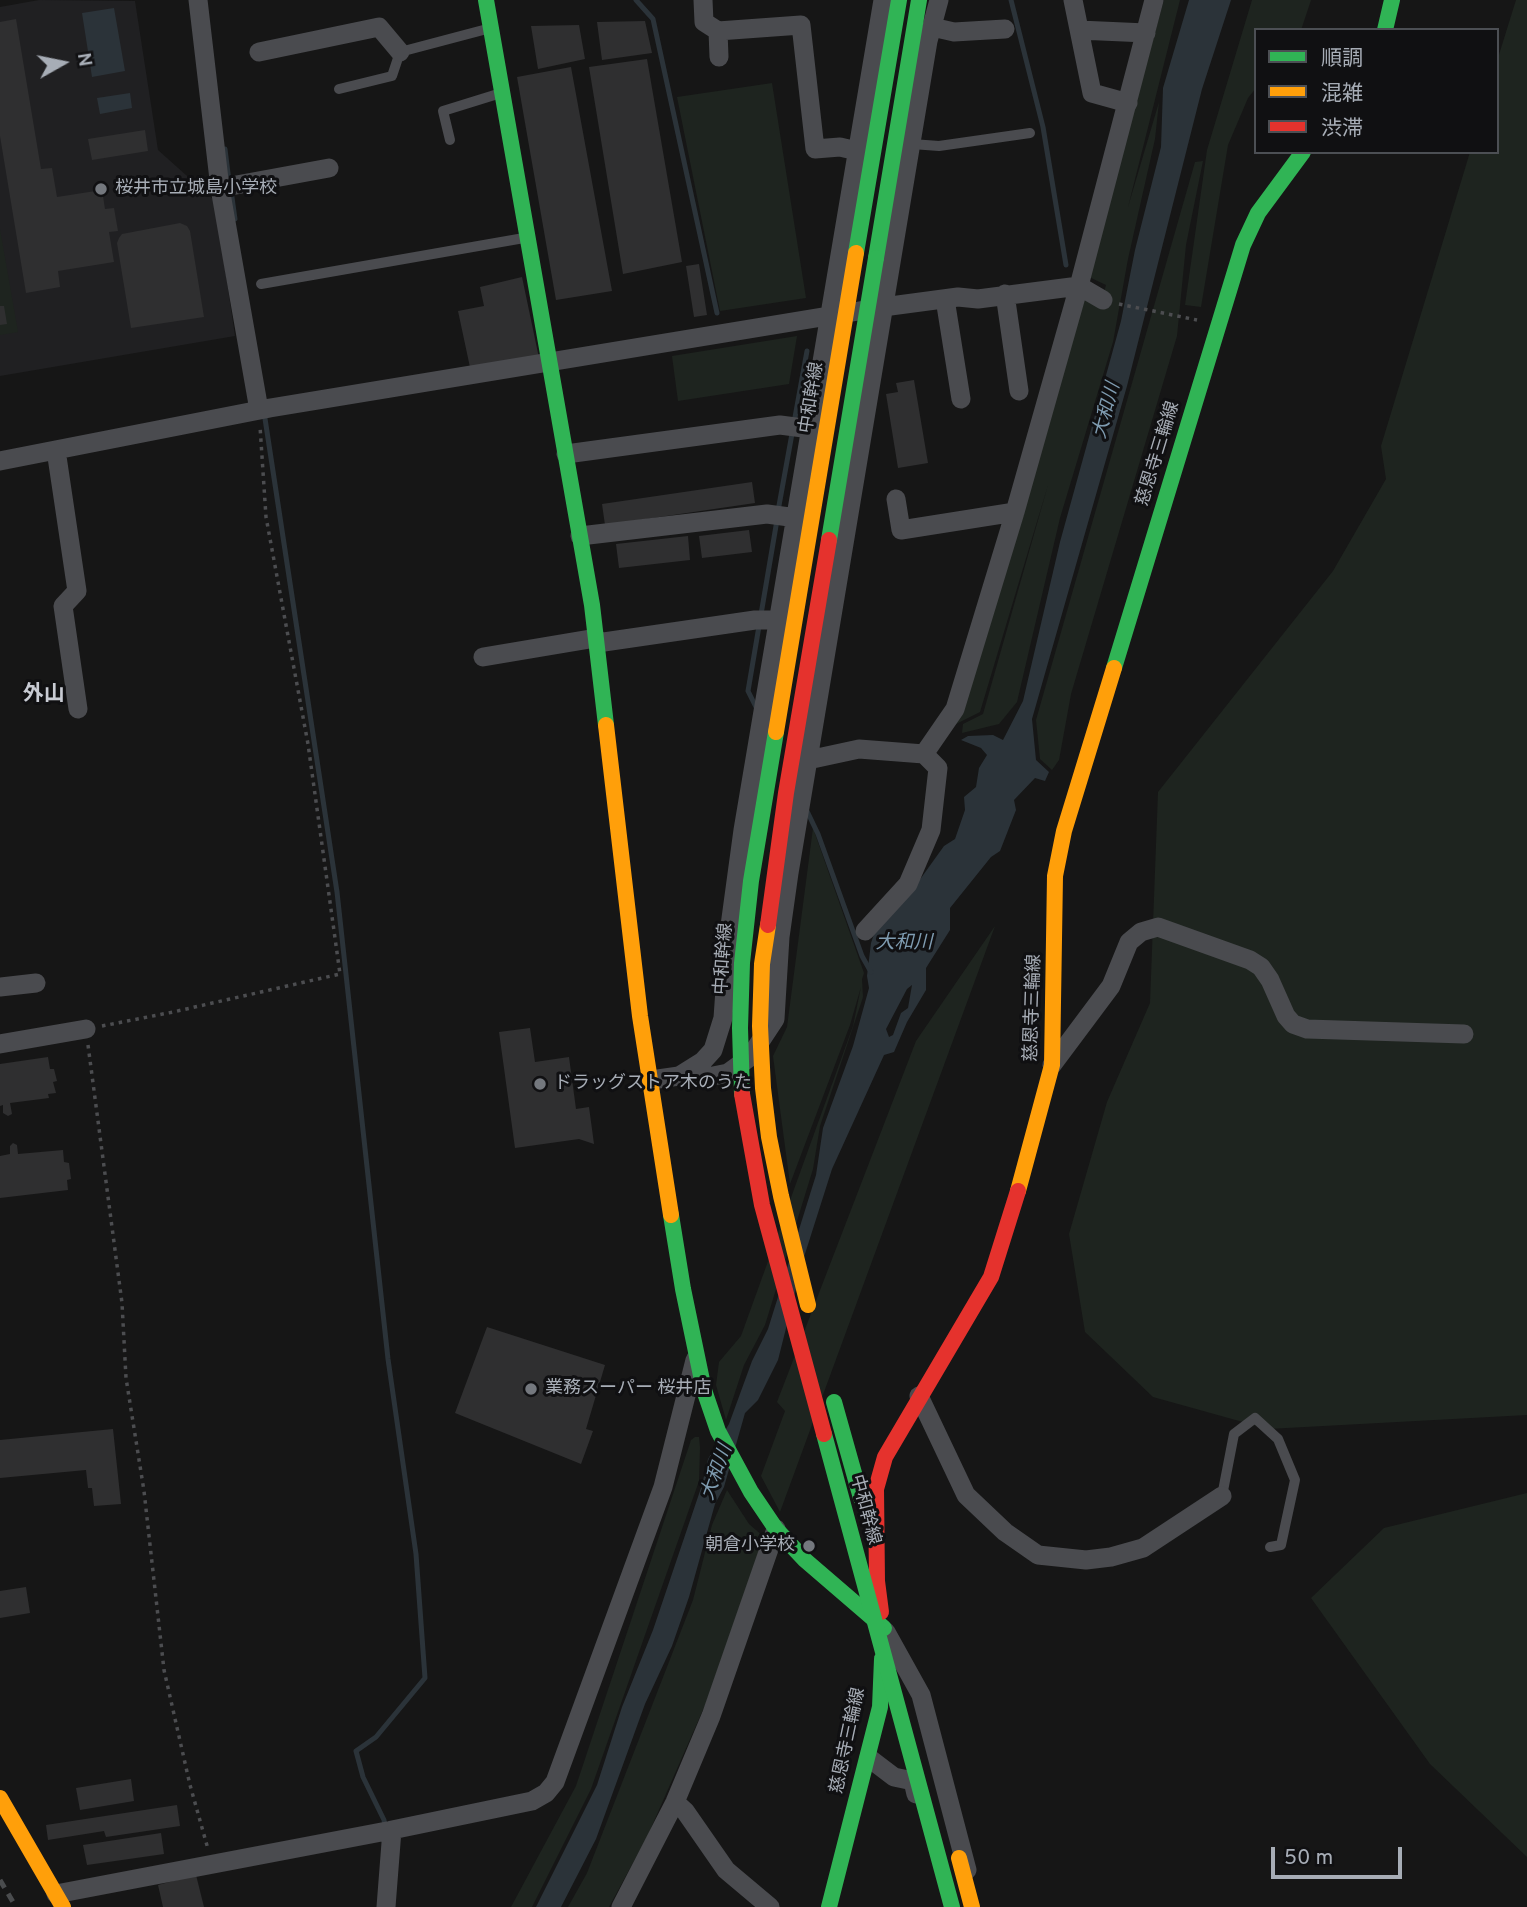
<!DOCTYPE html>
<meta charset="utf-8">
<style>
body{margin:0}
#map{position:relative;width:1527px;height:1907px;overflow:hidden;background:#161616;font-family:Overpass,"Noto Sans JP",sans-serif}
canvas{display:block}
.legend{position:absolute;left:1254px;top:28px;width:245px;height:126px;box-sizing:border-box;background:#101012;border:2px solid #4c4f54;margin:0;padding:9px 12px;list-style:none;font-size:21px;color:#a7adb6}
.legend li{display:flex;align-items:center;gap:14px;height:35px}
.legend b{width:35px;border:2px solid #4c4f54}
.north{position:absolute;left:28px;top:28px;width:70px;height:70px;-webkit-text-stroke:5px #101012;paint-order:stroke;rotate:81deg;font-size:19px;font-weight:700;line-height:28px;text-align:center;color:#a7adb6}
.north::after{content:'';display:block;margin:auto;width:24px;height:32px;background:#a7adb6;clip-path:polygon(50% 0,100% 100%,50% 72%,0 100%)}
.scale{position:absolute;left:1271px;top:1847px;width:131px;height:32px;box-sizing:border-box;border:4px solid #a7adb6;border-top:0;padding-left:9px;font-size:21px;line-height:24px;white-space:nowrap;color:#a7adb6;-webkit-text-stroke:5px #101012;paint-order:stroke}
</style>
<div id="map">
<canvas width="1527" height="1907"></canvas>
<ul class="legend">
<li><b style="height:9px;background:#30b455"></b>順調</li>
<li><b style="height:9px;background:#ff9f0a"></b>混雑</li>
<li><b style="height:9px;background:#e5322d"></b>渋滞</li>
</ul>
<div class="north">N</div>
<div class="scale">50 m</div>
</div>
<script>
const ctx = document.querySelector('canvas').getContext('2d');
ctx.lineJoin = 'round';
function fillPath(path, color) { ctx.fillStyle = color; ctx.fill(path, 'evenodd'); }
const poly = rows => new Path2D(rows.map(r => 'M' + r).join(''));
function trace(path, color, width, dash) { ctx.strokeStyle = color; ctx.lineWidth = width; ctx.lineCap = dash ? 'butt' : 'round'; ctx.setLineDash(dash || []); ctx.stroke(path); }
function write(font, color, halo, rows, align = 'center') {
  ctx.font = font + ' Overpass,"Noto Sans JP",sans-serif'; ctx.lineWidth = 6; ctx.setLineDash([]); ctx.textBaseline = 'middle'; ctx.strokeStyle = halo; ctx.fillStyle = color; for (const [text, x, y, turn = 0] of rows) {
    ctx.save(); ctx.translate(x, y); ctx.rotate((+turn || 0) * Math.PI / 180); ctx.textAlign = isNaN(turn) ? turn : align; if (halo) ctx.strokeText(text, 0, 0); ctx.fillText(text, 0, 0); ctx.restore();
  }
}
const built = poly([
 [39,0,135,1,158,150,215,201,235,336,0,376,0,7]
]);
const green = poly([
 [1164,0,1180,0,1128,207,1159,102,1155,139,1128,259,1113,342,1060,518,1017,702,999,724,962,733,963,724,983,714,1048,485,980,712,946,729,1084,287,1102,300,1106,285,1087,276],
 [1252,0,1311,0,1301,30,1256,30,1256,88,1248,98,1228,145,1201,307,1185,305,1207,150],
 [1516,0,1527,0,1527,1415,1268,1429,1153,1397,1085,1332,1069,1234,1107,1102,1150,1003,1158,792,1333,571,1386,479,1381,446,1470,152,1497,152,1497,61],
 [772,83,806,298,720,311,677,97],
 [1203,161,1186,245,1177,336,1071,694,1059,760,1052,770,1040,759,1036,720,1195,162],
 [0,229,18,332,0,335],
 [797,336,789,384,678,401,672,356],
 [813,828,864,973,862,979,863,997,820,1126,813,1169,765,1325,744,1365,726,1420,716,1385,719,1362,741,1336,853,1026,861,987,850,1025,790,1184,773,1056,787,1027],
 [995,926,780,1512,761,1476,785,1411,777,1402,916,1041],
 [695,1437,699,1437,700,1448,699,1481,591,1789,532,1907,511,1907,576,1786,691,1440],
 [727,1490,749,1524,764,1537,706,1703,647,1837,609,1907,568,1907,587,1873,693,1600,712,1525],
 [1527,1493,1527,1857,1430,1764,1311,1598,1384,1528]
]);
const water = poly([
 [1189,0,1231,0,1202,89,1127,386,1032,719,1036,760,1049,772,1045,781,1035,778,1014,800,1016,810,1000,851,991,857,950,908,950,930,926,968,926,990,907,1022,894,1052,884,1055,832,1169,804,1257,778,1360,758,1400,745,1413,724,1487,715,1504,689,1597,672,1646,645,1704,596,1839,561,1907,536,1907,597,1785,622,1707,653,1630,702,1485,708,1459,729,1424,752,1361,768,1329,816,1175,823,1128,853,1046,869,988,867,976,871,943,876,928,921,878,944,846,955,839,965,810,964,797,976,787,979,768,987,755,981,748,961,740,968,736,993,735,1003,740,1023,701,1060,542,1121,321,1135,250,1161,147,1163,88],
 [912,985,908,1008,901,1013,893,1035,889,1037,886,1029,907,989],
 [114,8,125,71,92,77,82,13],
 [130,93,132,108,100,114,97,98]
]);
const stream = poly([
 [636,0,653,19,717,313],
 [1011,0,1043,127,1066,265],
 [225,149,229,181],
 [231,190,235,219],
 [264,412,337,892,388,1359,416,1554,425,1678,376,1737,356,1751,363,1777,384,1820,385,1827],
 [778,511,807,351],
 [757,709,748,691,777,520],
 [806,809,818,834,862,956,871,972]
]);
const building = poly([
 [16,19,41,169,52,168,57,197,102,190,105,209,114,208,118,231,109,232,114,262,58,271,60,287,26,293,0,136,0,22],
 [645,21,652,53,602,60,597,22],
 [579,25,585,59,538,69,531,26],
 [647,59,682,262,623,274,589,67],
 [571,67,612,291,556,300,517,77],
 [145,130,148,151,92,160,88,139],
 [180,223,187,226,190,231,204,317,131,328,117,243,119,238,122,234],
 [699,264,707,315,694,317,686,266],
 [522,277,539,358,471,372,458,311,484,306,480,287],
 [0,306,4,306,7,324,0,325],
 [914,380,928,463,898,468,886,394,898,392,896,383],
 [752,482,755,503,605,525,602,504],
 [749,530,752,552,702,558,699,536],
 [688,536,690,560,619,568,616,544],
 [530,1028,535,1062,569,1057,576,1109,589,1107,594,1144,579,1139,515,1148,499,1032],
 [48,1057,50,1069,54,1069,57,1081,53,1082,56,1093,48,1094,49,1098,10,1103,12,1114,8,1116,3,1113,3,1105,0,1106,0,1064],
 [13,1143,17,1145,18,1154,63,1150,64,1162,69,1163,71,1179,67,1180,68,1190,0,1198,0,1156,10,1154,10,1146],
 [487,1327,605,1365,586,1429,593,1431,581,1464,455,1413],
 [113,1429,121,1504,94,1506,92,1488,88,1488,86,1470,0,1478,0,1440],
 [26,1587,30,1613,0,1618,0,1591],
 [131,1779,134,1801,80,1810,76,1788],
 [177,1805,180,1826,106,1837,104,1831,48,1840,46,1825],
 [161,1833,164,1854,87,1865,83,1845],
 [196,1875,204,1907,163,1907,158,1885]
]);
const path = poly([
 [1119,304,1197,320],
 [102,1026,173,1012,340,974,308,744,266,517,260,426],
 [88,1045,122,1303,126,1378,144,1491,164,1670,190,1785,208,1849]
]);
const lane = poly([
 [339,89,392,76,400,52,487,29],
 [450,140,443,111,501,93],
 [912,144,939,146,1030,133],
 [261,284,524,238],
 [1222,1496,1234,1434,1255,1418,1278,1439,1295,1480,1281,1545,1270,1547]
]);
const street = poly([
 [198,0,220,188,259,410],
 [703,0,704,22,718,31,801,25,815,149,840,147,857,151],
 [1073,0,1092,93,1128,103],
 [932,27,954,32,1005,29],
 [1079,30,1146,33],
 [718,31,719,57],
 [259,52,379,27,400,52],
 [220,188,329,168],
 [1005,294,1019,391],
 [945,299,961,399],
 [56,450,77,591,63,606,78,709],
 [566,454,780,425,811,429],
 [0,461,270,408,883,307,958,297,978,299,1079,286,1103,300],
 [896,499,901,530,1015,512],
 [580,536,767,514,797,518],
 [597,643,755,620,779,620],
 [483,657,596,638],
 [808,760,859,749,924,754,955,709,1015,512,1079,286,1154,0],
 [865,931,908,884,931,830,938,768,924,754],
 [0,987,36,983],
 [0,1044,86,1029],
 [1052,1065,1111,986,1129,942,1141,932,1158,927,1250,960,1261,967,1270,980,1286,1016,1293,1024,1307,1029,1464,1034],
 [679,1076,703,1061,713,1050,723,1018,729,933,743,830,883,0],
 [651,1080,679,1076,698,1079,728,1073,750,1057,775,1019,780,937,789,873,928,41,939,0],
 [919,1396,966,1495,1005,1532,1038,1555,1086,1560,1111,1557,1143,1548,1222,1496],
 [886,1632,921,1695,967,1870],
 [869,1758,894,1777,913,1781,916,1794],
 [675,1802,685,1811,726,1870,770,1907],
 [56,1894,392,1830,532,1801,546,1793,555,1782,663,1487,695,1360],
 [386,1907,392,1830],
 [621,1907,675,1802,711,1716,776,1529]
]);
const fast = poly([
 [486,0,592,605,606,725],
 [1385,30,1392,0],
 [856,253,899,0],
 [876,258,919,0],
 [1114,668,1243,245,1258,213,1303,152],
 [671,1215,683,1289,704,1390,718,1431,751,1492,776,1529,805,1560,884,1628],
 [829,1907,880,1707,882,1659]
]);
const slow = poly([
 [606,725,640,1016,671,1215],
 [1018,1191,1052,1065,1055,876,1064,831,1114,668],
 [0,1798,63,1907]
]);
const jam = poly([
 [881,1612,877,1581,876,1489,885,1457,991,1277,1018,1191]
]);
const rail = poly([
 [0,1880,16,1907]
]);
const fastBridge = poly([
 [829,540,876,258],
 [742,1094,740,1028,742,963,751,881,776,732],
 [834,1402,861,1498],
 [824,1434,952,1907]
]);
const slowBridge = poly([
 [776,732,856,253],
 [768,925,762,964,760,1026,763,1088,769,1137,781,1196,808,1305],
 [959,1858,972,1907]
]);
const jamBridge = poly([
 [768,925,786,793,829,540],
 [742,1094,762,1205,824,1434]
]);
const markers = [
 [101,189,7,"#74787e"],
 [540,1084,7,"#74787e"],
 [531,1389,7,"#74787e"],
 [809,1546,7,"#74787e"]
];
const poiNames = [
 ["桜井市立城島小学校",115,189],
 ["ドラッグストア木のうた",554,1084],
 ["業務スーパー 桜井店",545,1389],
 ["朝倉小学校",795,1546,"right"]
];
const streetNames = [
 ["中和幹線",813,398,-81],
 ["慈恩寺三輪線",1159,454,-73],
 ["中和幹線",725,959,-86],
 ["慈恩寺三輪線",1034,1008,-88],
 ["中和幹線",864,1510,75],
 ["慈恩寺三輪線",849,1741,-78]
];
const waterNames = [
 ["大和川",1108,411,-75],
 ["大和川",904,944],
 ["大和川",718,1473,-70]
];
const quarterNames = [
 ["外山",44,696]
];
fillPath(built, '#202022');
fillPath(green, '#1e241f');
fillPath(water, '#2b3339');
trace(stream, '#2b3339', 5);
fillPath(building, '#2f2f30');
trace(path, '#4c4d50', 3.5, [3.5, 5]);
trace(lane, '#4a4b4f', 10);
trace(street, '#4a4b4f', 19);
trace(fast, '#30b455', 16);
trace(slow, '#ff9f0a', 16);
trace(jam, '#e5322d', 16);
trace(rail, '#4a4c4e', 5, [9, 7]);
trace(fastBridge, '#30b455', 16);
trace(slowBridge, '#ff9f0a', 16);
trace(jamBridge, '#e5322d', 16);
for (const [x, y, r, color] of markers) { const dot = new Path2D(); dot.arc(x, y, r, 0, 2 * Math.PI); ctx.fillStyle = color; ctx.fill(dot); trace(dot, '#101012', 2.5); }
write('18px', '#a7adb6', '#101012', poiNames, 'left');
write('18px', '#a7adb6', '#101012', streetNames);
write('italic 19px', '#7f9cb1', '#101012', waterNames);
write('bold 21px', '#c8cbd3', '#101012', quarterNames);
</script>
